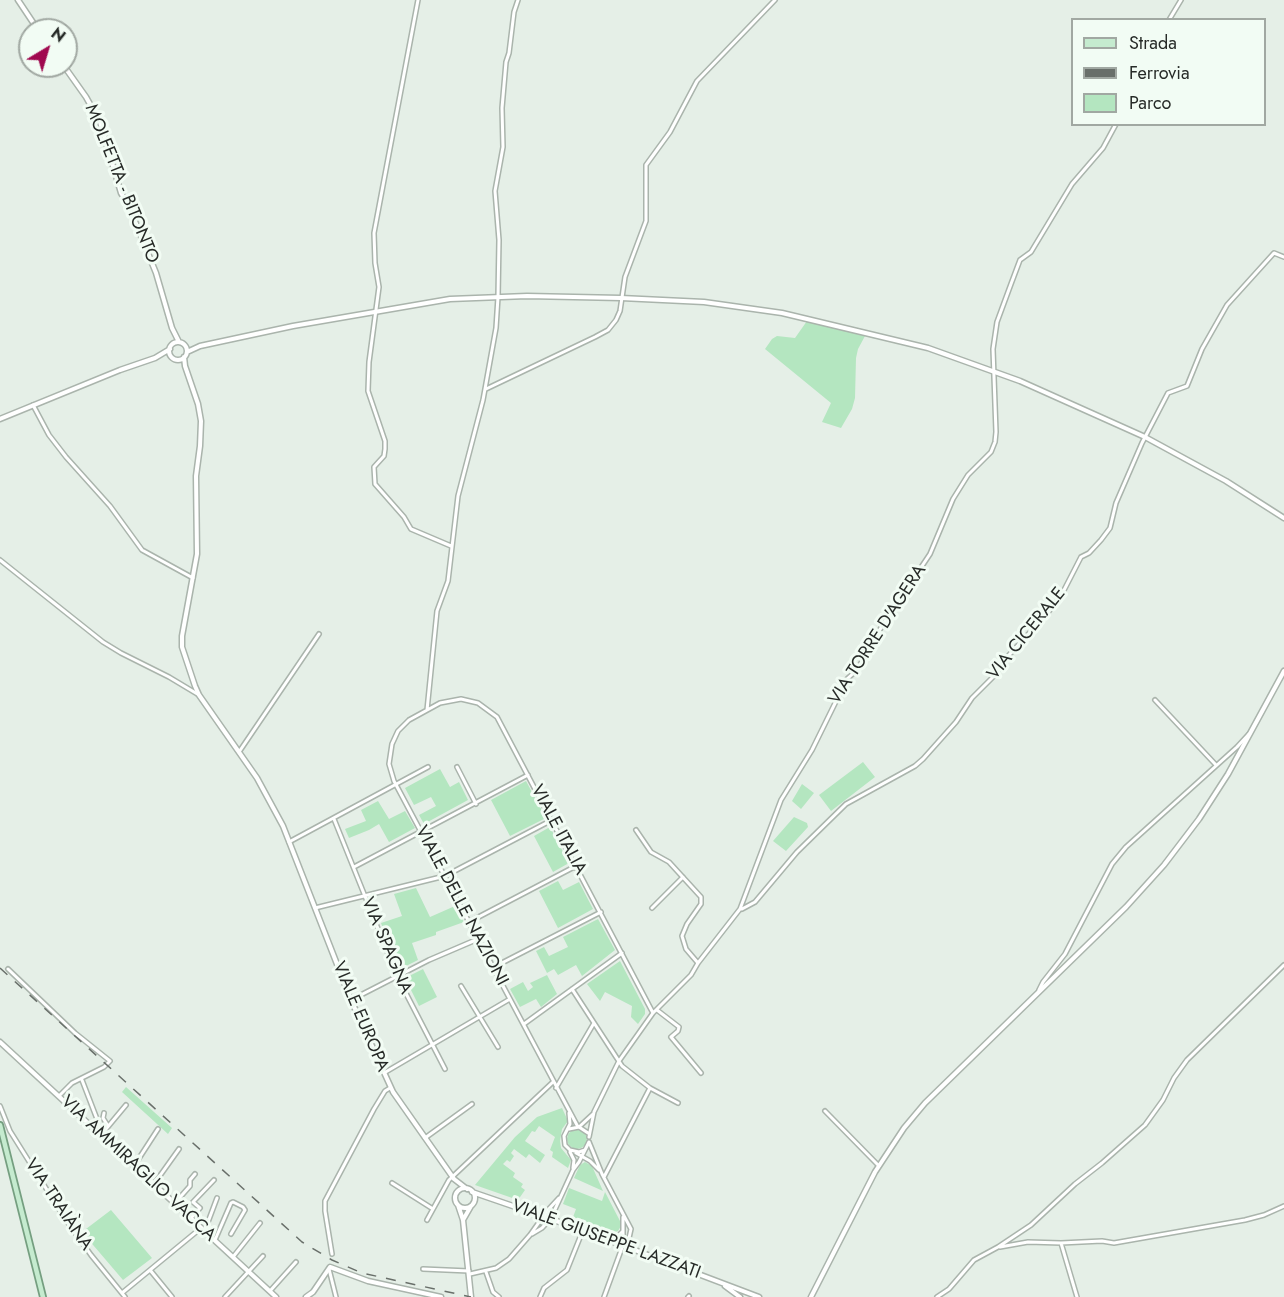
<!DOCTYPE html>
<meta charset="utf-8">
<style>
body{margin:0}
#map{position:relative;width:1284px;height:1297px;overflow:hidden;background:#e5efe7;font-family:Jost,sans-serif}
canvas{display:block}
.legend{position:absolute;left:1071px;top:18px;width:195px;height:108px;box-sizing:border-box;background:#f2fcf4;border:2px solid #a1a8a2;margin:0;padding:8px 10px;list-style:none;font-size:18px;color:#272b28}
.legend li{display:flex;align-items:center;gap:12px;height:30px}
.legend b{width:30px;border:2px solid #a1a8a2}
.north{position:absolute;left:18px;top:18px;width:60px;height:60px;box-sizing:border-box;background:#f2fcf4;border:2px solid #a1a8a2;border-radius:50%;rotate:38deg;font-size:16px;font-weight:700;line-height:24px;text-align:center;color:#272b28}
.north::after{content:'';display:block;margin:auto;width:21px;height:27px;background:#a0094f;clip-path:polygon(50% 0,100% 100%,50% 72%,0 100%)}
</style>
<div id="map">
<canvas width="1284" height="1297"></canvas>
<ul class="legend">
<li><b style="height:8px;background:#c5ebcf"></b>Strada</li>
<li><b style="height:8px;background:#696f6a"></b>Ferrovia</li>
<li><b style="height:16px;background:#b4e6c0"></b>Parco</li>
</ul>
<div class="north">N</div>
</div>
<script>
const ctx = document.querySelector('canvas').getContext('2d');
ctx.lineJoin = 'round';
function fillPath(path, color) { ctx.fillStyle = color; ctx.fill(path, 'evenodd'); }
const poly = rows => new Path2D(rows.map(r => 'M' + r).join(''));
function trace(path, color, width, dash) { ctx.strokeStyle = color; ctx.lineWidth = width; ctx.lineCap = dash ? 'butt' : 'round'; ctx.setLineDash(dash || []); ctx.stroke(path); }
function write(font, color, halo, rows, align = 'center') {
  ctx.font = font + ' Jost,sans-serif'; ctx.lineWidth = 6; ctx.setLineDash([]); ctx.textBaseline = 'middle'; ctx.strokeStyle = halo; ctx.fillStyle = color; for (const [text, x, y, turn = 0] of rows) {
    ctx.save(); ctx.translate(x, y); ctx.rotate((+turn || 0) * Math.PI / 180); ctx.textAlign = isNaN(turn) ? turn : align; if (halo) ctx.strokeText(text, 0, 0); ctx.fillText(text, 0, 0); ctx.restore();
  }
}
const green = poly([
 [807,321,861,333,865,336,858,349,856,358,855,398,852,409,841,428,822,422,831,403,765,349,772,339,777,336,795,338],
 [863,762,875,777,831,811,819,795],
 [440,769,450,787,459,782,468,800,424,824,419,815,436,806,431,797,414,805,405,788],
 [526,781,546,818,510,836,491,800],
 [802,784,814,793,801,809,792,801],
 [378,801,389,819,405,811,415,828,389,842,379,824,369,830,349,838,345,829,366,821,361,810],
 [794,817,807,823,808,827,786,851,773,841],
 [550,827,569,863,553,872,534,836],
 [558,881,563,890,579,882,593,909,558,928,539,891],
 [416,888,430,917,455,906,464,922,436,932,436,935,412,943,418,960,398,970,381,923,402,916,394,894],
 [598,919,615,950,582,976,576,965,558,975,554,969,547,973,536,951,544,947,549,956,568,947,563,937],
 [620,961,645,1009,645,1014,638,1024,631,1017,632,1006,605,992,600,1001,587,984],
 [423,969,437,997,419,1006,405,978],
 [547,975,557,994,541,1007,536,999,520,1007,510,989,523,982,528,991,533,987,530,983],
 [126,1087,172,1128,168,1134,122,1092],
 [562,1108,568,1121,562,1129,560,1141,561,1148,571,1160,568,1168,552,1157,553,1152,550,1150,555,1137,539,1126,535,1132,532,1131,525,1141,545,1155,540,1163,529,1154,526,1158,514,1149,511,1153,514,1156,510,1162,507,1160,503,1164,515,1173,513,1177,523,1184,521,1187,525,1190,518,1200,475,1185,515,1137,537,1117],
 '567 1139a10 10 0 1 1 20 0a10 10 0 1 1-20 0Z',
 [585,1162,592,1166,603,1191,574,1178,580,1165],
 [569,1188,602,1201,605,1192,620,1221,621,1226,618,1231,611,1234,572,1220,576,1209,563,1204],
 [111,1210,152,1258,123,1280,82,1232]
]);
const street = poly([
 [418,0,374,233,375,263,379,287,369,362,368,391,385,441,385,449,384,456,374,467,375,484,404,517,411,529,451,546],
 [1169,20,1181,0],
 [486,389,595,337,608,330,616,320,620,311,625,277,646,221,646,165,670,132,697,81,775,0],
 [33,405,49,435,66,457,110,506,142,550,193,578],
 [0,560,103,642,121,653,169,677,199,695],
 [1155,700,1216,765],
 [427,710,437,611,448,581,458,496,483,400,496,328,498,297,499,240,495,191,503,147,502,108,506,62,509,53,514,12,518,0],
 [239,752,319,634],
 [457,767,476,804],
 [334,819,397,976,445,1069],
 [636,830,651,852,669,862,701,897,701,904,687,924,682,936,686,949,698,963],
 [289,842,428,767],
 [354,867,528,775],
 [315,908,445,876,552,820],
 [652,908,683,877],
 [742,909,755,902,797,852,846,804,915,766,923,759,956,722,972,698,993,677,1009,655,1046,615,1061,596,1081,557,1089,553,1101,540,1110,528,1116,503,1142,443,1168,393,1187,386,1202,349,1227,305,1274,253,1284,257],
 [469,922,576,866],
 [494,967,601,912],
 [8,969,75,1033,110,1061,104,1067,72,1083,59,1096],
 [461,986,498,1047],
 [572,989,622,1066,650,1088,678,1103],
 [1039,990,1043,982,1065,954,1112,864,1126,847,1237,747,1249,734],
 [351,1000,429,960,478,939],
 [657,1010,679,1027,678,1031,671,1037,701,1073],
 [524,1024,622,953],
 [384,1073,510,999],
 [82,1080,97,1119,95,1129],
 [556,1088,594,1023],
 [0,1106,10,1131,64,1217,91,1255,125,1297],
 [825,1111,879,1166],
 [104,1113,103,1118,108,1126],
 [569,1113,570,1124,564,1136,565,1145,570,1150,579,1152,585,1150,589,1142],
 [578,1127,394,781,389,764,392,744,398,731,409,720,440,703,461,699,478,703,497,717,653,1013],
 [579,1127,593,1114],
 [569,1129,579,1127,588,1133],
 [101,1135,126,1105],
 [589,1137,594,1112,619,1061,653,1013,691,975,698,963,740,909,781,800,812,750,847,679,857,670,882,626,930,554,953,499,968,475,991,452,995,442,996,432,993,349,997,322,1011,284,1020,260,1031,252,1072,184,1103,148,1116,124],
 [425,1138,472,1104],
 [589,1142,602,1174,631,1229,627,1247],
 [570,1152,574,1160,573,1168],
 [576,1153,590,1161,599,1170],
 [134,1166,158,1129],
 [604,1177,650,1088],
 [392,1183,433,1209],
 [154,1184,179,1149],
 [175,1203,190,1186,190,1180,195,1174],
 [191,1218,200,1208,193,1202,214,1180],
 [427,1220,449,1180,553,1082],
 [205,1230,217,1198],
 [532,1234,542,1228,551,1218,573,1170,579,1162,585,1150],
 [215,1240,231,1203,233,1202,243,1207,245,1210,231,1234],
 [608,1240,619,1235,623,1231,623,1217],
 [1061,1243,1077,1297],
 [1000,1247,1028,1242,1061,1243,1102,1241,1114,1243,1245,1220,1264,1215,1284,1206],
 [332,1254,325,1211,325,1201,374,1109,385,1091,390,1088],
 [233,1257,260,1223],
 [329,1269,336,1297],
 [423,1269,469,1271],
 [150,1270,172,1297],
 [486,1272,493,1292,499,1297],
 [470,1274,496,1268,509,1259,530,1235,547,1211,559,1198],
 [270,1291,296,1262],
 [122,1293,201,1228],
 [225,1297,263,1256],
 [540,1297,544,1288,567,1270,583,1230],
 [604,1297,623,1245,623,1231],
 [688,1297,689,1296],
 [937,1297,949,1289,974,1260,998,1247,1031,1225,1075,1184,1102,1163,1145,1125,1163,1100,1174,1078,1187,1060,1284,965]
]);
const secondary = poly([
 [18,0,38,30],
 [64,66,86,97,100,122,121,193,128,204,156,273,172,328,179,342],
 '169 351a9 9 0 1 1 18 0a9 9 0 1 1-18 0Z',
 [187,352,200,346,293,326,450,299,527,296,621,298,704,302,782,313,928,348,1020,381,1145,437,1226,481,1284,518],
 [184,357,185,366,198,404,201,421,200,446,196,476,197,554,182,636,182,647,195,686,199,695,257,778,283,826,351,1000,393,1092,454,1179,467,1189],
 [0,419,120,370,155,358,170,349],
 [0,1042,276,1297],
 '455 1198a10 10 0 1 1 20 0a10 10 0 1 1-20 0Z',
 [472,1192,574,1227,759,1297],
 [458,1205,463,1220,471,1297],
 [463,1220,471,1206],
 [725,1286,740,1297],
 [306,1297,313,1292,330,1267,368,1281,441,1297],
 [811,1297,875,1172,904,1128,925,1103,1126,907,1164,865,1199,819,1228,774,1284,671]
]);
const primary = poly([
 [0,1125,43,1297]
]);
const rail = poly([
 [0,968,302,1242,332,1260,362,1273,471,1297]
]);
const streetNames = [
 ["MOLFETTA - BITONTO",121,184,68],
 ["VIA CICERALE",1027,634,-51],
 ["VIA TORRE D'AGERA",878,635,-57],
 ["VIALE ITALIA",558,830,62],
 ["VIALE DELLE NAZIONI",461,906,62],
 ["VIA SPAGNA",386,946,67],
 ["VIALE EUROPA",360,1017,67],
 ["VIA AMMIRAGLIO VACCA",138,1169,43],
 ["VIA TRAIÀNA",58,1205,56],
 ["VIALE GIUSEPPE LAZZATI",606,1240,20]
];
fillPath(green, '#b4e6c0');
trace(street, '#aab4ac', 6);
trace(secondary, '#aab4ac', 7);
trace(primary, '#759f80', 8);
trace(street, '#fff', 3);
trace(secondary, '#fff', 4);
trace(primary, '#c5ebcf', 4.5);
trace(rail, '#696f6a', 1.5, [10, 10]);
write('18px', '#272b28', '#f2fcf4', streetNames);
</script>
